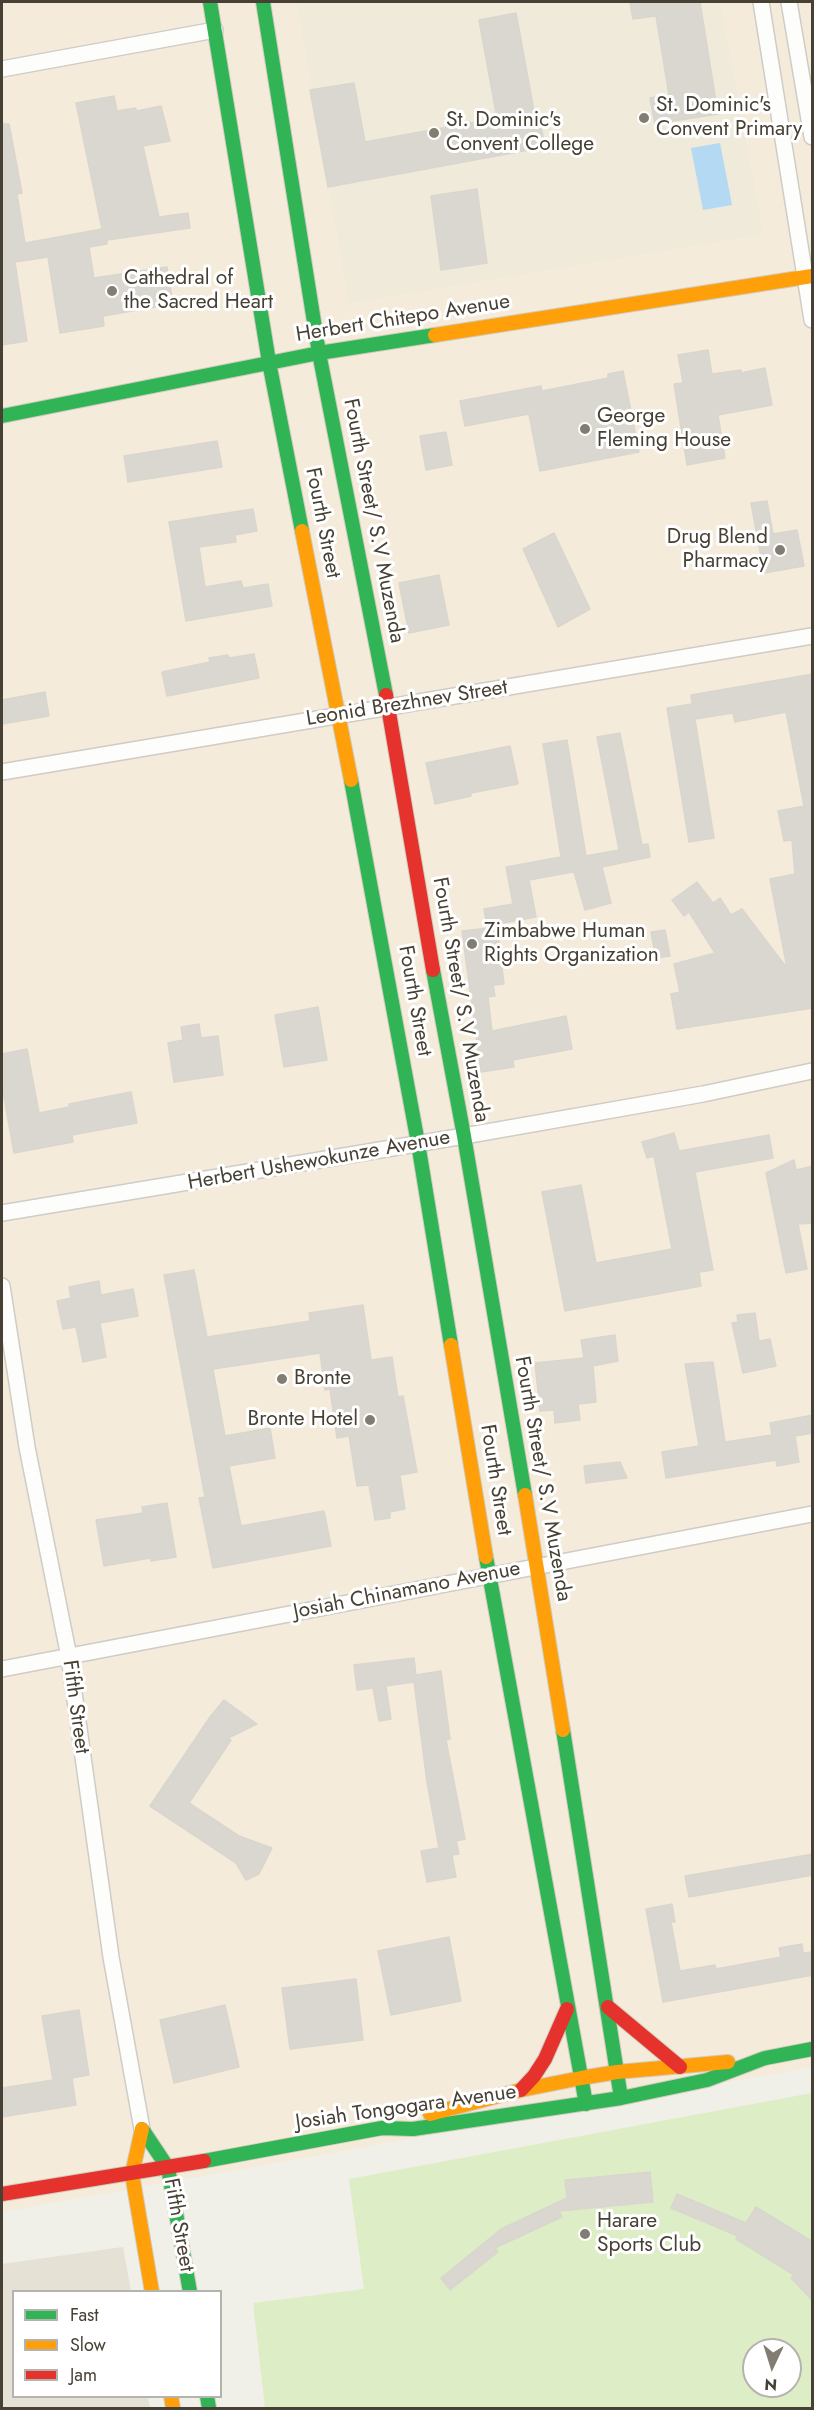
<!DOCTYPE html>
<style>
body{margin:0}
#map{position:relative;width:814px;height:2410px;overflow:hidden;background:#f0efe8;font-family:Jost,sans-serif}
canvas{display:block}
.frame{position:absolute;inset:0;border:3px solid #474034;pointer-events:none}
.legend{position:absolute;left:12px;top:2290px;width:210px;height:108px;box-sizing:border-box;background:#fff;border:2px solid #b5b3ae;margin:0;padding:8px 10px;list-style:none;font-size:18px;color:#474034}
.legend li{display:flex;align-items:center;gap:12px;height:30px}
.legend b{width:30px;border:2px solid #b5b3ae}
.north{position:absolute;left:742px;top:2338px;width:60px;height:60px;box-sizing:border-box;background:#fff;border:2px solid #b5b3ae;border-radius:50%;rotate:184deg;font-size:16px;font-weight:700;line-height:24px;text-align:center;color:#474034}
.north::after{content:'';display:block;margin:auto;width:21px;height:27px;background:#827d73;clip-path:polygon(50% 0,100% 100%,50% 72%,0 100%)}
</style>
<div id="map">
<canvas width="814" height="2410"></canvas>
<div class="frame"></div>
<ul class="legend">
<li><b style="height:8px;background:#30b455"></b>Fast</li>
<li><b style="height:8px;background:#ff9f0a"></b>Slow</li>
<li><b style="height:8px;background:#e5322d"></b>Jam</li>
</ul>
<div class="north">N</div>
</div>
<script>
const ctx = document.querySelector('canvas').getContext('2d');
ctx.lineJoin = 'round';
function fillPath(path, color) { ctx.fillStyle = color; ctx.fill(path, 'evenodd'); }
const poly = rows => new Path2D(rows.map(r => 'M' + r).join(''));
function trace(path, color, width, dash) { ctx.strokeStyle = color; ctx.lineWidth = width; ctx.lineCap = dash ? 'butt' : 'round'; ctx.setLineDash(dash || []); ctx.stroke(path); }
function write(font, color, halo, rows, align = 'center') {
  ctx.font = font + ' Jost,sans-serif'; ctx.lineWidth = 6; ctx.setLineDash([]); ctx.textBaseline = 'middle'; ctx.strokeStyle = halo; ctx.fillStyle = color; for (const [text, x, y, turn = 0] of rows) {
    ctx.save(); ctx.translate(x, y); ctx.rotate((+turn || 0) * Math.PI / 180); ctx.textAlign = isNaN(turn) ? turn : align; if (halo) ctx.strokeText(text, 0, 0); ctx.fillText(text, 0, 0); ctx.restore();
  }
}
const residential = poly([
 [123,2247,131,2291,14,2292,14,2396,148,2397,150,2408,2,2408,2,2264]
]);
const commercial = poly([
 [2,2,812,2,812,2067,2,2212]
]);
const education = poly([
 [297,2,720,2,763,234,349,303]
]);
const green = poly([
 [812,2093,812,2408,265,2408,253,2303,364,2289,349,2179],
 [754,2350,790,2350,790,2386,754,2386]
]);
const water = poly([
 [720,143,732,205,703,210,691,148]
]);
const building = poly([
 [630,2,700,2,718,114,655,124,650,98,669,95,656,16,633,19,630,2],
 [516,13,534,111,538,111,545,147,328,187,310,90,354,83,365,142,497,118,479,20,516,13],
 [114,96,117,111,135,108,137,111,161,106,170,141,143,146,159,217,188,213,190,228,107,240,107,244,89,247,94,278,167,267,173,304,103,316,104,326,60,333,48,257,15,262,27,341,2,345,2,124,9,124,22,193,17,194,25,243,102,229,76,103,114,96],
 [477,189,487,263,441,270,431,196,477,189],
 [708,350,712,374,741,370,741,373,765,368,772,405,718,415,725,458,687,465,674,384,683,383,678,355,708,350],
 [623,371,639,452,540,471,529,414,465,426,460,401,541,386,542,391,608,378,608,374,623,371],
 [446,432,452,465,426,470,420,436,446,432],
 [217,441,222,467,128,482,124,456,217,441],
 [767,501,773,534,797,530,804,566,764,573,751,503,767,501],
 [253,509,257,531,235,535,236,542,199,547,205,587,241,581,243,588,268,584,272,606,186,621,169,522,253,509],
 [554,533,590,609,558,627,523,549,554,533],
 [439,575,449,625,409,633,399,583,439,575],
 [254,654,259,678,167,696,162,672,210,662,209,658,228,655,229,658,254,654],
 [813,674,813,1008,677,1029,671,994,680,992,674,964,715,953,689,912,684,916,672,900,697,882,713,903,720,898,731,915,742,909,787,968,770,879,795,874,792,840,784,841,778,811,804,806,786,712,735,722,733,713,695,719,714,838,689,842,667,708,692,704,691,695,813,674],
 [45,692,49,716,2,724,2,700,45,692],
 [620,733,642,845,648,844,650,857,602,867,611,903,585,910,574,872,567,873,529,880,536,917,487,926,484,909,513,904,506,867,561,857,543,744,567,740,586,856,619,850,597,737,620,733],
 [510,746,518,784,471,793,471,796,435,804,426,763,510,746],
 [497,927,504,984,493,985,495,996,488,997,492,1031,566,1016,572,1049,513,1060,514,1067,481,1072,462,931,497,927],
 [665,930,670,956,656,958,651,932,665,930],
 [318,1007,327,1060,284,1067,275,1015,318,1007],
 [199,1024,201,1038,218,1036,223,1075,174,1082,168,1043,183,1040,181,1027,199,1024],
 [27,1049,39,1113,69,1107,69,1104,131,1092,137,1123,72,1135,73,1142,14,1153,2,1086,2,1054,27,1049],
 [674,1133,679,1151,769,1135,773,1158,695,1172,713,1270,699,1272,701,1286,565,1311,542,1192,581,1185,596,1263,672,1249,654,1156,647,1158,642,1142,674,1133],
 [794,1160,796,1170,813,1166,813,1223,798,1224,807,1269,786,1273,766,1173,794,1160],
 [194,1270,207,1337,310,1321,309,1313,363,1305,371,1360,392,1357,398,1397,403,1396,417,1472,400,1475,405,1509,390,1512,390,1518,375,1520,369,1485,357,1486,349,1436,337,1438,330,1389,325,1390,320,1353,213,1369,225,1436,270,1428,275,1458,229,1466,241,1526,324,1511,331,1546,213,1568,199,1498,205,1497,164,1275,194,1270],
 [99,1281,101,1295,133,1289,138,1316,100,1323,106,1357,83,1362,76,1327,63,1329,57,1301,71,1298,69,1287,99,1281],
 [755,1313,759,1341,770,1339,776,1366,743,1373,732,1323,738,1322,737,1315,755,1313],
 [615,1335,618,1361,593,1366,596,1402,578,1404,580,1420,555,1423,554,1410,540,1411,535,1363,584,1358,581,1340,615,1335],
 [713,1362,725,1442,772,1435,770,1423,813,1415,813,1433,795,1436,799,1462,777,1466,776,1460,666,1478,662,1452,699,1446,685,1364,713,1362],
 [620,1462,627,1478,586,1483,584,1466,620,1462],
 [167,1503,176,1557,151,1561,150,1558,104,1566,96,1520,143,1513,142,1507,167,1503],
 [414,1658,416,1675,441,1671,450,1739,446,1740,465,1839,456,1841,459,1854,452,1855,456,1877,427,1882,421,1851,439,1848,427,1782,414,1682,386,1686,391,1719,379,1721,373,1688,357,1690,354,1665,414,1658],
 [224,1700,257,1724,228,1738,231,1740,189,1803,239,1836,272,1848,259,1874,246,1880,236,1863,150,1806,210,1717,224,1700],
 [813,1854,813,1875,689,1897,685,1876,813,1854],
 [672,1904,675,1922,671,1922,680,1971,715,1965,716,1969,781,1957,779,1948,802,1944,803,1953,813,1952,813,1975,663,2002,646,1909,672,1904],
 [449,1937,461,2001,391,2015,378,1951,449,1937],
 [356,1979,363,2040,290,2049,282,1988,356,1979],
 [225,2005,239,2067,174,2083,160,2020,225,2005],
 [79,2010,89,2075,72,2078,76,2105,2,2117,2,2088,53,2080,42,2016,79,2010],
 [650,2172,653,2202,559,2211,562,2217,495,2248,498,2252,450,2290,441,2278,501,2229,567,2198,565,2180,650,2172],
 [677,2194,746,2223,756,2207,813,2242,813,2301,791,2278,794,2275,736,2239,738,2236,671,2208,677,2194]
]);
const street = poly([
 [761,2,812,320],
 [789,2,812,137],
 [2,69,215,30],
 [2,772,812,636],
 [2,1213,464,1136,703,1094,812,1071],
 [2,1286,27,1447,69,1657,111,1957,142,2129],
 [2,1669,812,1514]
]);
const fast = poly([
 [210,2,269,362,302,531],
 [263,2,319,353,386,695],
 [2,416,319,353,435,335],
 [351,780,418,1143,451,1345],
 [433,970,464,1136,525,1495],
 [486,1557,586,2104],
 [563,1730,621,2098],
 [142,2129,168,2168,190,2292],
 [204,2161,382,2128,413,2129,621,2098,707,2080,765,2058,812,2049],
 [207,2396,209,2408]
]);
const slow = poly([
 [435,335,812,276],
 [302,531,351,780],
 [451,1345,486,1557],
 [525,1495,563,1730],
 [430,2114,521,2090,581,2078,617,2072,728,2062],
 [142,2129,132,2174,152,2292],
 [171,2396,173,2408]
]);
const jam = poly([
 [386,695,433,970],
 [608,2007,680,2067],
 [521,2090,534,2076,545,2059,567,2009],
 [2,2194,204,2161]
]);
const markers = [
 [644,118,6,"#827d73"],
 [434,133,6,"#827d73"],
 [112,291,6,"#827d73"],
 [585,429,6,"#827d73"],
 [780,550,6,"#827d73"],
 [472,944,6,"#827d73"],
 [282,1379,6,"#827d73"],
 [370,1420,6,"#827d73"],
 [585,2234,6,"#827d73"]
];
const poiNames = [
 ["St. Dominic's",656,106],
 ["Convent Primary",656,130],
 ["St. Dominic's",446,121],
 ["Convent College",446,145],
 ["Cathedral of",124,279],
 ["the Sacred Heart",124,303],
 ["George",597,417],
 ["Fleming House",597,441],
 ["Drug Blend",768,538,"right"],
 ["Pharmacy",768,562,"right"],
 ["Zimbabwe Human",484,932],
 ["Rights Organization",484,956],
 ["Bronte",294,1379],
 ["Bronte Hotel",358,1420,"right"],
 ["Harare",597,2222],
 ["Sports Club",597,2246]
];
const streetNames = [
 ["Herbert Chitepo Avenue",403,319,-9],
 ["Fourth Street/ S.V Muzenda",373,521,79],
 ["Fourth Street",322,523,79],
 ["Leonid Brezhnev Street",407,704,-9],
 ["Fourth Street/ S.V Muzenda",460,1000,80],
 ["Fourth Street",414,1001,80],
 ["Herbert Ushewokunze Avenue",319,1161,-10],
 ["Fourth Street/ S.V Muzenda",542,1479,80],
 ["Fourth Street",495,1480,81],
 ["Josiah Chinamano Avenue",407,1591,-11],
 ["Fifth Street",75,1707,82],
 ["Josiah Tongogara Avenue",406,2108,-8],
 ["Fifth Street",178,2225,80]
];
fillPath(residential, '#e5e1d5');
fillPath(commercial, '#f5ebda');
fillPath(education, '#efead9');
fillPath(green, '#ddeec6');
fillPath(water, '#b4d9f2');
fillPath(building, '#dad7d1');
trace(building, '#d9d6ce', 1.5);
trace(street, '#cfccc6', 18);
trace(fast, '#d0ccbe', 16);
trace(slow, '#d0ccbe', 16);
trace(jam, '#d0ccbe', 16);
trace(street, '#fdfdfc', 15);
trace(fast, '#30b455', 14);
trace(slow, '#ff9f0a', 14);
trace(jam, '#e5322d', 14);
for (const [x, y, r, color] of markers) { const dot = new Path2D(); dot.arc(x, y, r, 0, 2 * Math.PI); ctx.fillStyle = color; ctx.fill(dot); trace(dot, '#fff', 2); }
write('21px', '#474034', '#fff', poiNames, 'left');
write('21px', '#474034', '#fff', streetNames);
</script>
